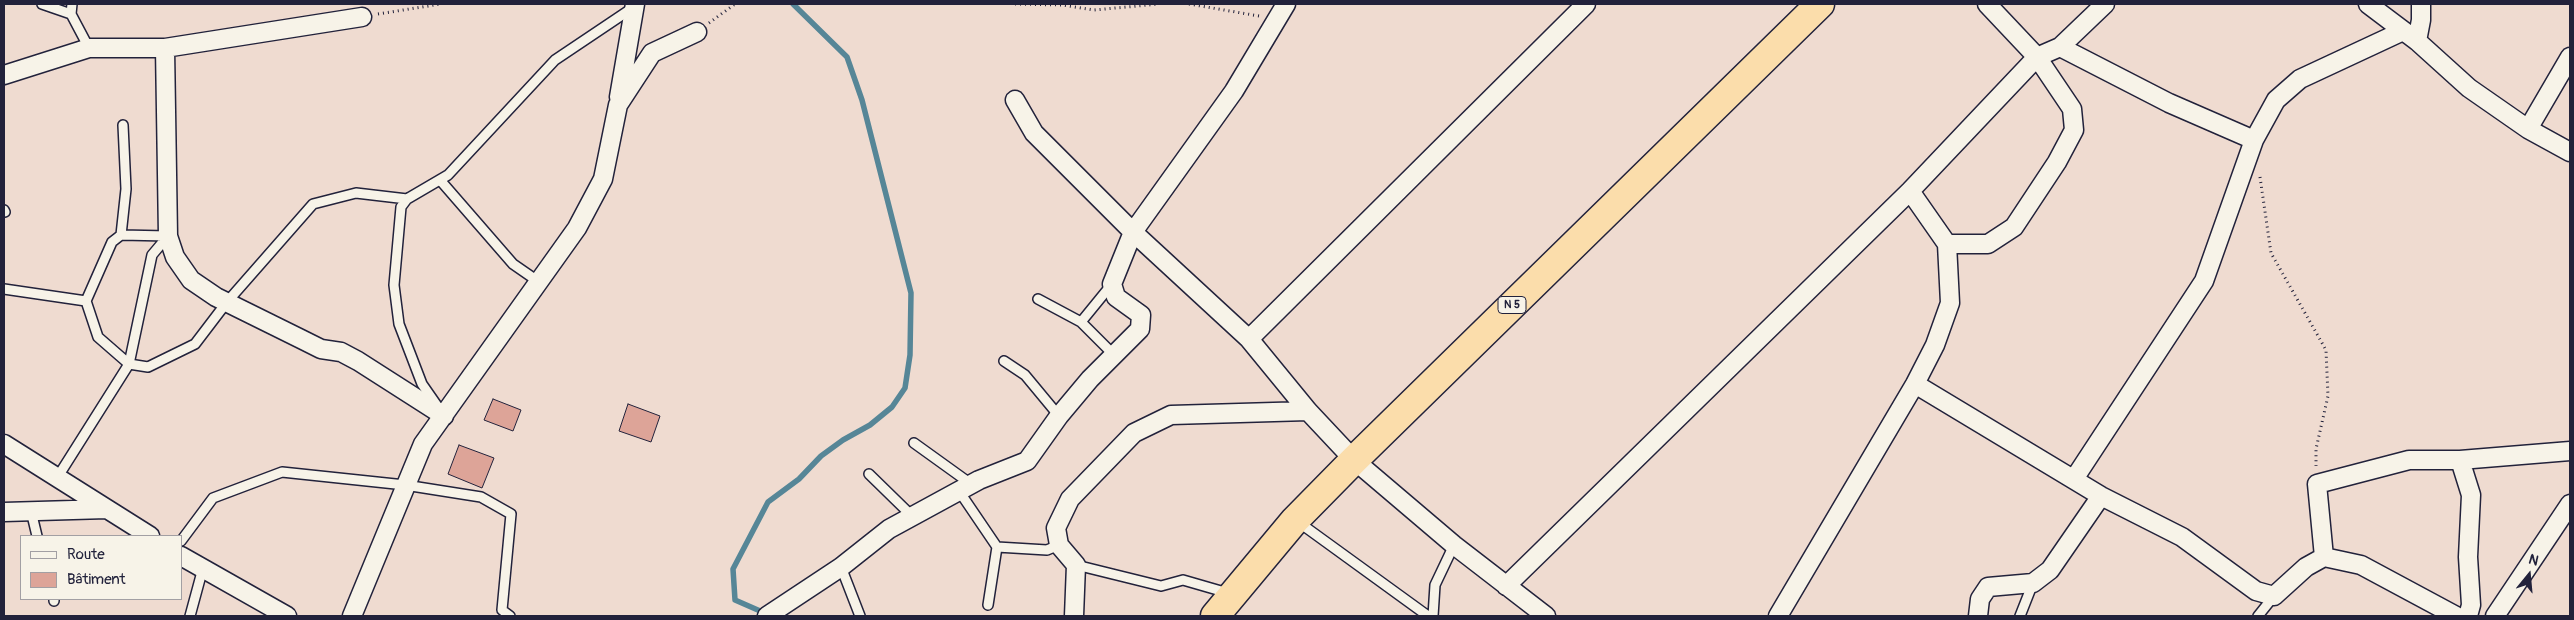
<!DOCTYPE html>
<meta charset="utf-8">
<style>
body{margin:0}
#map{position:relative;width:2574px;height:620px;overflow:hidden;background:#efdbd0;font-family:Pangolin,sans-serif}
canvas{display:block}
.frame{position:absolute;inset:0;border:5px solid #22223b;pointer-events:none}
.legend{position:absolute;left:20px;top:535px;width:162px;height:65px;box-sizing:border-box;background:#f7f3e8;border:1px solid #a29fa3;margin:0;padding:6px 9px;list-style:none;font-size:15px;color:#22223b}
.legend li{display:flex;align-items:center;gap:10px;height:25px}
.legend b{width:25px;border:1px solid #a29fa3}
.north{position:absolute;left:2504px;top:550px;width:50px;height:50px;-webkit-text-stroke:4px #f7f3e8;paint-order:stroke;rotate:17deg;font-size:14px;font-weight:700;line-height:20px;text-align:center;color:#22223b}
.north::after{content:'';display:block;margin:auto;width:18px;height:22px;background:#22223b;clip-path:polygon(50% 0,100% 100%,50% 72%,0 100%)}
</style>
<div id="map">
<canvas width="2574" height="620"></canvas>
<div class="frame"></div>
<ul class="legend">
<li><b style="height:6px;background:#f7f3e8"></b>Route</li>
<li><b style="height:14px;background:#dda498"></b>Bâtiment</li>
</ul>
<div class="north">N</div>
</div>
<script>
const ctx = document.querySelector('canvas').getContext('2d');
ctx.lineJoin = 'round';
const poly = rows => new Path2D(rows.map(r => 'M' + r).join(''));
function trace(path, color, width, dash) { ctx.strokeStyle = color; ctx.lineWidth = width; ctx.lineCap = dash ? 'butt' : 'round'; ctx.setLineDash(dash || []); ctx.stroke(path); }
function fillPath(path, color) { ctx.fillStyle = color; ctx.fill(path, 'evenodd'); }
function write(font, color, halo, rows, align = 'center') {
  ctx.font = font + ' Pangolin,sans-serif'; ctx.lineWidth = 4; ctx.setLineDash([]); ctx.textBaseline = 'middle'; ctx.strokeStyle = halo; ctx.fillStyle = color; for (const [text, x, y, turn = 0] of rows) {
    ctx.save(); ctx.translate(x, y); ctx.rotate((+turn || 0) * Math.PI / 180); ctx.textAlign = isNaN(turn) ? turn : align; if (halo) ctx.strokeText(text, 0, 0); ctx.fillText(text, 0, 0); ctx.restore();
  }
}
const stream = poly([
 [767,614,735,600,733,569,768,502,799,479,821,456,843,440,870,425,892,407,905,388,910,355,911,293,862,100,847,57,793,4]
]);
const building = poly([
 [493,399,521,410,513,431,484,420,493,399],
 [628,404,660,416,651,442,619,431,628,404],
 [459,445,494,458,482,488,448,474,459,445]
]);
const path = poly([
 [1015,4,1062,5,1094,10,1159,4],
 [1189,4,1259,16],
 [378,14,441,4],
 [709,23,735,4],
 [2260,177,2271,253,2326,350,2328,396,2316,449,2316,466]
]);
const lane = poly([
 [42,4,71,14,89,48],
 [71,14,72,4],
 [440,180,513,264,539,282],
 [4,210,5,212],
 [121,235,126,189,123,125],
 [4,289,86,301,112,242,121,235,168,236],
 [1038,299,1081,322,1114,355],
 [86,301,98,337,129,364,148,367,195,344,227,302,313,204,356,193,407,199],
 [1081,322,1112,284],
 [1004,361,1025,375,1059,416],
 [438,407,422,384,399,324,394,285,401,207,407,199,448,175,555,60,634,7],
 [914,443,971,484],
 [869,474,912,516],
 [57,478,129,364,152,255,168,236],
 [959,491,997,547,1047,550,1059,545],
 [31,511,37,536],
 [1297,521,1428,616],
 [181,541,213,498,282,472,405,485,481,497,511,514,502,610,510,616],
 [1076,565,1161,586,1183,580,1228,593],
 [841,567,860,616],
 [54,599,54,601],
 [988,605,997,547],
 [190,616,203,568],
 [1433,616,1435,585,1454,545],
 [2020,616,2033,583],
 [2258,616,2274,596]
]);
const street = poly([
 [2368,4,2417,41,2469,88,2528,129,2570,152],
 [2417,41,2421,20,2421,4],
 [2060,47,2169,103,2254,140],
 [165,48,168,236,175,257,191,280,216,297,303,340,321,349,341,352,358,361,444,416],
 [4,75,89,48,165,48,362,17],
 [619,97,635,4],
 [1015,100,1034,133,1133,232,1249,339,1308,411,1354,460,1454,545,1546,616],
 [2528,129,2570,57],
 [1947,244,1988,244,2014,227,2057,162,2074,130,2072,109,2037,57,1987,4],
 [1249,339,1586,4],
 [1915,384,2101,496,2182,537,2256,591,2274,596,2306,567,2324,557,2361,565,2456,616],
 [4,444,150,536],
 [2460,460,2471,495,2468,557,2471,605,2468,616],
 [2074,479,2204,281,2254,140,2276,100,2300,79,2403,31],
 [4,512,107,509],
 [181,556,287,616],
 [2324,557,2317,484,2409,460,2460,460,2570,451],
 [1506,586,1910,191,2037,57,2060,47,2105,4],
 [352,616,423,444,577,228,603,179,618,105,652,53,697,32],
 [767,616,841,567,889,529,979,480,1027,461,1059,416,1090,379,1140,329,1141,315,1116,297,1112,284,1133,232,1234,91,1286,4],
 [1074,616,1076,565,1059,545,1056,528,1070,499,1134,433,1171,415,1308,411],
 [1778,616,1915,384,1935,345,1950,303,1947,244,1910,191],
 [1978,616,1980,599,1988,587,2033,583,2050,570,2101,496],
 [2495,616,2570,504]
]);
const highway = poly([
 [1215,616,1295,520,1354,460,1820,4]
]);
const shields = [
 [1512,305,28]
];
const shieldNames = [
 ["N 5",1512,305]
];
trace(stream, '#568697', 5.5);
fillPath(building, '#dda498');
trace(building, '#22223b', 1);
trace(lane, '#22223b', 12);
trace(street, '#22223b', 21);
trace(highway, '#22223b', 31);
trace(path, '#22223b', 3, [1, 4]);
trace(lane, '#f7f3e8', 9);
trace(street, '#f7f3e8', 18);
trace(highway, '#fbddab', 28);
for (const [x, y, w] of shields) { const box = new Path2D(); box.roundRect(x - w / 2, y - 8.5, w, 17, 4); ctx.fillStyle = '#f7f3e8'; ctx.fill(box); trace(box, '#22223b', 1); }
write('bold 11px', '#22223b', null, shieldNames);
</script>
